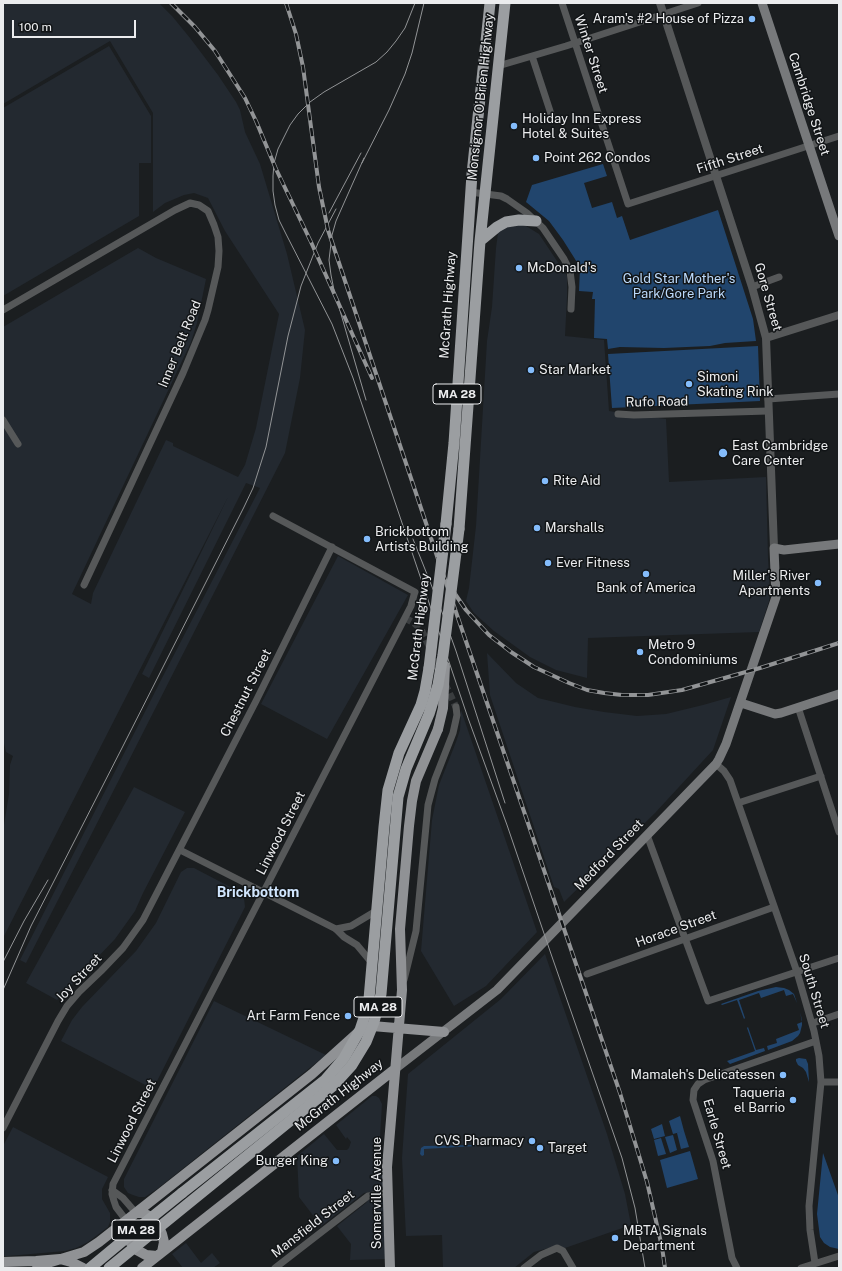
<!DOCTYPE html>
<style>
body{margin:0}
#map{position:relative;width:842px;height:1271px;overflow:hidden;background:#1b1e20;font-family:"Public Sans",sans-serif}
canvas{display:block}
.frame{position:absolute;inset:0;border:4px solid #ebecee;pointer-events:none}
.scale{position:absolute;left:12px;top:20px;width:124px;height:18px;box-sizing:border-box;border:2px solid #ebecee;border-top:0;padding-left:5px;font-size:12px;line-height:14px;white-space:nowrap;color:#ebecee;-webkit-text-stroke:3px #121517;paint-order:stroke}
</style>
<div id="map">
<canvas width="842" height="1271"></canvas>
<div class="frame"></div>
<div class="scale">100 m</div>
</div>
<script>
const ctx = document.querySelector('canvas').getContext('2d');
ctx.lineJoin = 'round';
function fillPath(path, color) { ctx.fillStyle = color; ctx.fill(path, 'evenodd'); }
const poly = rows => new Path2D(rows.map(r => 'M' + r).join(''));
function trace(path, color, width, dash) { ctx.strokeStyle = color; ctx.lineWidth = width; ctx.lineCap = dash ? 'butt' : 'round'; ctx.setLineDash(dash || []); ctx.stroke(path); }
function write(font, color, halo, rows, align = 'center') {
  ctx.font = font + ' "Public Sans",sans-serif'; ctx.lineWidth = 3; ctx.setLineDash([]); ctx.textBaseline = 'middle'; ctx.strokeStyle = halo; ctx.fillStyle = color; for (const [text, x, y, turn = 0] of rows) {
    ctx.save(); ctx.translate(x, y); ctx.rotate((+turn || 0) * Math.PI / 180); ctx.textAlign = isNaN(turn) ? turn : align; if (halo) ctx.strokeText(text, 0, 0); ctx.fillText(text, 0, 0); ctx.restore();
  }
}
const built = poly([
 [3,3,159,3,172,16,190,38,218,75,236,102,240,110,245,132,260,164,287,254,305,330,300,378,285,453,26,963,20,960,161,680,260,488,246,483,149,678,142,674,228,497,3,938,3,831,9,794,10,765,13,756,6,752,3,739,3,327,138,248,156,258,206,279,197,323,191,342,72,594,91,604,93,593,166,440,173,443,173,446,238,477,245,465,256,428,279,314,225,231,208,198,194,193,184,195,165,203,153,212,153,113,110,41,3,104],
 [109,46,151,116,151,163,139,163,139,216,3,296,3,108],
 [500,218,526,226,539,234,567,276,567,297,565,336,604,340,609,411,666,419,669,482,766,477,768,558,770,594,769,601,759,632,588,638,587,678,556,670,530,657,494,631,474,613,466,601,469,588,476,526,487,341,492,307,496,248],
 [338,556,408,595,327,739,261,704],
 [487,653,516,683,538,698,575,707,604,712,637,716,666,714,703,705,731,697,713,750,655,813,564,902,559,889,554,887,490,695],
 [461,710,537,932,486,986,454,1006,421,951,432,820,439,785,456,742,460,730],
 [134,787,185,812,143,893,135,911,115,939,57,1000,26,983],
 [187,868,194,868,238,891,244,898,245,907,153,1089,61,1041,72,1020,82,1007,136,951,156,923,181,872],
 [545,954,607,1134,625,1194,631,1225,565,1248,556,1246,534,1252,514,1268,466,1268,464,1267,461,1268,443,1268,442,1235,406,1236,402,1158,408,1074,501,999],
 [214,1001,326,1055,157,1189,145,1197,139,1197,133,1195,128,1193,124,1187,124,1179],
 [372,1096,376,1096,379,1098,382,1104,378,1170,383,1170,384,1187,379,1191,364,1193,321,1226,299,1197,297,1156,324,1134,337,1150,347,1150,349,1148,351,1142,347,1137,346,1139,336,1125],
 [13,1127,108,1177,102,1189,102,1199,110,1213,110,1222,108,1227,88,1242,76,1248,65,1251,8,1256,3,1256,3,1146],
 [382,1198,384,1199,386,1259,350,1260,351,1244,337,1226,366,1203,368,1200],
 [186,1243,201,1263,212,1253,220,1263,213,1268,183,1268,172,1254]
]);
const green = poly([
 [603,164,607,176,584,183,592,208,612,202,617,218,622,216,630,240,718,210,753,319,756,341,725,343,710,346,664,348,620,347,608,349,607,339,594,338,595,299,592,299,593,292,579,291,580,267,563,240,549,221,526,202,532,185],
 [758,346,760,401,612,408,608,354],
 [776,987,784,988,789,990,794,994,797,1003,793,994,786,996,784,990,761,998,759,993,739,1000,745,1018,744,1019,737,1000,722,1005,721,1004,758,991],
 [800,1012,802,1020,802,1025,800,1033,798,1036,792,1041,768,1050,767,1046,777,1043,776,1039,799,1030,797,1024,802,1022],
 [748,1027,756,1050,764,1048,765,1051,730,1064,727,1061,755,1051,747,1028],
 [799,1058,806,1059,808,1064,809,1082,806,1072,803,1068,798,1065,796,1061,796,1059],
 [680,1116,684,1131,673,1134,669,1121],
 [662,1124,665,1136,654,1139,651,1129],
 [684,1131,689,1147,681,1149,677,1133],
 [673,1135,677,1150,670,1153,665,1137],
 [661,1138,666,1154,658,1156,654,1140],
 [476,1145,476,1146,424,1149,424,1155,422,1156,420,1154,421,1148,424,1146],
 [690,1151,698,1179,667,1188,660,1160],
 [823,1153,839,1198,839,1249,830,1247,824,1243,820,1237,817,1214]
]);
const minorTunnel = poly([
 [405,618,414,623,421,629,440,670],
 [445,684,456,707]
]);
const minor = poly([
 [562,3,628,204,839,136],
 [532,56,551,114],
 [498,66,566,46,698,3],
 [470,192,501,196,507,199,527,213,543,228,564,259,570,271,572,287,571,309],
 [752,287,779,277],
 [3,310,175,210,190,203,199,205,208,211,214,225,218,237,219,251,218,267,208,310,205,320,183,373,84,585],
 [768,399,839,394],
 [618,414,634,415,768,411],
 [3,420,18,444],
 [798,707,839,832],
 [716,764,724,771,730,780,797,972,814,1031,819,1056,821,1082,809,1206,810,1230,815,1263],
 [738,803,821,776],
 [647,835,708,1001,839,958],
 [180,850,336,929,344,937,357,945,372,963],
 [336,929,351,926,376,911],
 [587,974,774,907],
 [404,980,416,931,428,805,435,779,453,733,457,715,456,707],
 [813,1023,839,1014],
 [821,1082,839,1082],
 [3,1128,58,1021,67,1006,79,992,101,971,123,948,143,920,256,701,332,547],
 [112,1190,123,1198,136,1213],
 [126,1220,116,1207,114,1201,112,1194,113,1184,411,606,414,595,415,592,273,516],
 [275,1268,368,1196,388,1193],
 [524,1268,541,1255,557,1248,563,1251,573,1268],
 [737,1268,732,1258,713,1161,693,1100,694,1090,698,1084,704,1080,816,1041],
 [801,1268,839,1256]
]);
const tertiary = poly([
 [660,3,752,287,766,338,774,548],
 [766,338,839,315]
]);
const secondary = poly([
 [762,3,839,236],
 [741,703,775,714,781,713,839,694],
 [395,1069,497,990,716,764,719,759,726,744,776,597,774,548,784,550,839,544]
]);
const primary = poly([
 [136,1213,143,1213,149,1216,159,1227,162,1234,164,1242,162,1252],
 [126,1229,128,1239,135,1249,146,1255,157,1256],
 [3,1262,36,1261,60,1259,71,1262,83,1268],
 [37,1268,51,1262,84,1252,99,1242,312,1074,363,1028,372,1026,444,1032],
 [142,1268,395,1069],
 [390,1268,387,1167,402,990,400,929,409,826,412,801,416,781,438,729]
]);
const trunk = poly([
 [480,241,497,227,506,222,519,220,536,221],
 [446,524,454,443,472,174,490,3],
 [459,529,480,241,505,3],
 [182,1193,325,1080,344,1058,360,1030,366,1012,369,999,384,827,388,790,399,753,421,705,425,691,429,668]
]);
const tram = poly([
 [415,3,405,28,396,41,387,52,376,62,324,92,310,102,298,114,290,125,278,149,274,163,273,176,273,191,275,205,279,220,286,234,332,324,353,378,468,718,507,825,550,951,622,1158,635,1208,645,1268],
 [364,158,336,221,332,235,329,260,331,275,334,290,366,400],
 [362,163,389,110,405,74,412,53,424,3],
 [329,213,361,153],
 [413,539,442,612,456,651,505,803],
 [3,962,24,921,48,880],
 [3,990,31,926,123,746,244,507,253,488,266,447,288,336,301,286,318,243,336,209]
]);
const rail = poly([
 [171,3,195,27,215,51,245,98,256,121,276,169,311,242,372,378],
 [286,3,296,34,303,67,319,187,328,230,442,571,620,1093,647,1182,662,1247,665,1268],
 [451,588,466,610,476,621,489,635,511,652,534,667,569,683,587,690,604,693,622,695,648,695,682,690,760,668,839,643]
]);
const primaryBridge = poly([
 [438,729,443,708,445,666]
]);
const trunkBridge = poly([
 [429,668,446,524],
 [90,1268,131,1234,182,1193],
 [109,1268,333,1086,352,1065,366,1042,374,1022,381,994,398,797,406,769,429,714,438,685,443,655,459,529]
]);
const markers = [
 [752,19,4,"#84bcfb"],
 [514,126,4,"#84bcfb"],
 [536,158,4,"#84bcfb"],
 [519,268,4,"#84bcfb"],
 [531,370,4,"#84bcfb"],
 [689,384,4,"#84bcfb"],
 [723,453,5,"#84bcfb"],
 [545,481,4,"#84bcfb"],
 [537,528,4,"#84bcfb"],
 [367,539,4,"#84bcfb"],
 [548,563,4,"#84bcfb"],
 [646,574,4,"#84bcfb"],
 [818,583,4,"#84bcfb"],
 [640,652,4,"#84bcfb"],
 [348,1016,4,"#84bcfb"],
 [783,1075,4,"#84bcfb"],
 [793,1100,4,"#84bcfb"],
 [532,1141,4,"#84bcfb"],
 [540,1148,4,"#84bcfb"],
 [336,1161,4,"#84bcfb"],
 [615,1238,4,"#84bcfb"]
];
const shields = [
 [457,394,48],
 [378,1007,48],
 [136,1230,48]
];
const shieldNames = [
 ["MA 28",457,394],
 ["MA 28",378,1007],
 ["MA 28",136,1230]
];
const poiNames = [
 ["Aram's #2 House of Pizza",744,19,"right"],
 ["Holiday Inn Express",522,119],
 ["Hotel & Suites",522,134],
 ["Point 262 Condos",544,158],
 ["McDonald's",527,268],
 ["Star Market",539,370],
 ["Simoni",697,377],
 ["Skating Rink",697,392],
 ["East Cambridge",732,446],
 ["Care Center",732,461],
 ["Rite Aid",553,481],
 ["Marshalls",545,528],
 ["Brickbottom",375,532],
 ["Artists Building",375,547],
 ["Ever Fitness",556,563],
 ["Miller's River",810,576,"right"],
 ["Apartments",810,591,"right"],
 ["Bank of America",646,588,"center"],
 ["Metro 9",648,645],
 ["Condominiums",648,660],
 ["Art Farm Fence",340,1016,"right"],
 ["Mamaleh's Delicatessen",775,1075,"right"],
 ["Taqueria",785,1093,"right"],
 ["el Barrio",785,1108,"right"],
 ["CVS Pharmacy",524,1141,"right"],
 ["Target",548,1148],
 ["Burger King",328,1161,"right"],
 ["MBTA Signals",623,1231],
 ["Department",623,1246]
];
const streetNames = [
 ["Winter Street",591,54,72],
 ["Monsignor O'Brien Highway",481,97,-84],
 ["Cambridge Street",809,104,72],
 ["Fifth Street",730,159,-18],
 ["Gore Street",768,297,74],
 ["McGrath Highway",448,305,-86],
 ["Inner Belt Road",180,344,-68],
 ["Rufo Road",657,402,-1],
 ["McGrath Highway",419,627,-83],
 ["Chestnut Street",246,693,-63],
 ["Linwood Street",281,833,-63],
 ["Medford Street",609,855,-46],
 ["Horace Street",676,929,-20],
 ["Joy Street",79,978,-47],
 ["South Street",814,991,73],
 ["McGrath Highway",339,1095,-38],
 ["Linwood Street",132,1121,-63],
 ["Earle Street",717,1134,74],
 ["Somerville Avenue",377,1193,-90],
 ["Mansfield Street",313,1224,-38]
];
const parkNames = [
 ["Gold Star Mother's",679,279],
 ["Park/Gore Park",679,294]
];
const neighbourhoodNames = [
 ["Brickbottom",258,893]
];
fillPath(built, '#232930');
fillPath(green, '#21456d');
trace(minorTunnel, '#3a3d3f', 7, [7, 3.5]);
trace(minor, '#565859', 7);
trace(tertiary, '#565859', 8);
trace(secondary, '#77797b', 9);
trace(primary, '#909295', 10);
trace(trunk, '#9b9ea1', 11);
trace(tram, '#929496', 1);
trace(rail, '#929496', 4);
trace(rail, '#121517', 2.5, [8]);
trace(primaryBridge, '#909295', 10);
trace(trunkBridge, '#9b9ea1', 11);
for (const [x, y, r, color] of markers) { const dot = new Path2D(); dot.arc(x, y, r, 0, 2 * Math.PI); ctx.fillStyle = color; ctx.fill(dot); trace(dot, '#121517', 1.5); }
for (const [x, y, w] of shields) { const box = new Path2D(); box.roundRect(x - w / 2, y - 10, w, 20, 3); ctx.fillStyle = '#121517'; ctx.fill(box); trace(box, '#ebecee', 1); }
write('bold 12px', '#ebecee', null, shieldNames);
write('13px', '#ebecee', '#121517', poiNames, 'left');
write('13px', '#ebecee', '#121517', streetNames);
write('13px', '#bbd9fb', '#121517', parkNames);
write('bold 14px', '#d1e6fe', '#121517', neighbourhoodNames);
</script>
